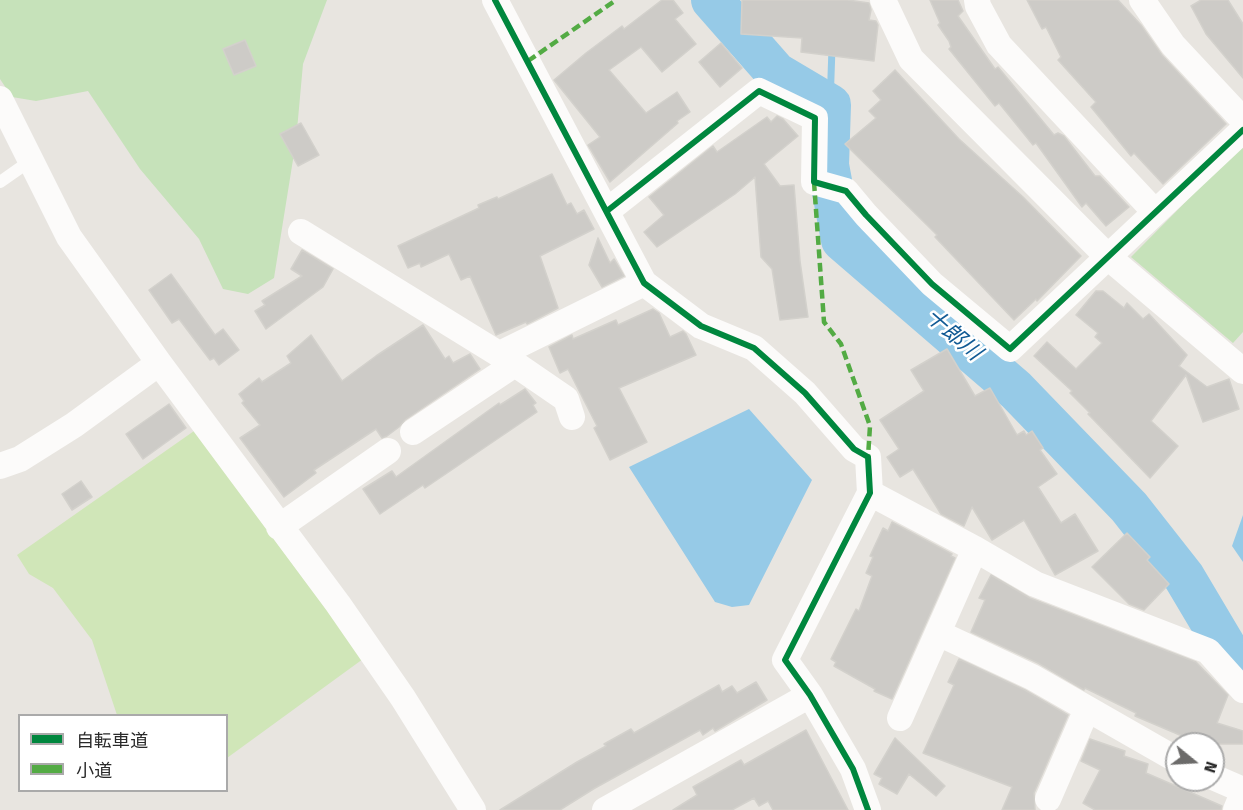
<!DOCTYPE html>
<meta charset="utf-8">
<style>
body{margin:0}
#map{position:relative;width:1243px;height:810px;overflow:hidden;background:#e8e5e0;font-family:"Fira Sans","Noto Sans JP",sans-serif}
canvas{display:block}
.legend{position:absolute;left:18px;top:714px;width:210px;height:78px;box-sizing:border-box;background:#fff;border:2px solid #aaa;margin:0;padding:8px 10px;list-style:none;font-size:18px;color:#2a2a2a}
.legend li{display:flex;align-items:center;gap:12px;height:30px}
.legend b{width:30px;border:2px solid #aaa}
.north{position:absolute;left:1165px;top:732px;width:60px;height:60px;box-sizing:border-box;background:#fff;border:2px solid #aaa;border-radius:50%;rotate:108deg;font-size:16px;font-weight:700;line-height:24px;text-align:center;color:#2a2a2a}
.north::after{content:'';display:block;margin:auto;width:21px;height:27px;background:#6c6b6a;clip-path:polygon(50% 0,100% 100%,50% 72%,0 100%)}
</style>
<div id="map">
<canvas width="1243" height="810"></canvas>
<ul class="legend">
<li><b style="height:8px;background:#00873e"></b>自転車道</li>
<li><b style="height:8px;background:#53ab44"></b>小道</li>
</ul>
<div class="north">N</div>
</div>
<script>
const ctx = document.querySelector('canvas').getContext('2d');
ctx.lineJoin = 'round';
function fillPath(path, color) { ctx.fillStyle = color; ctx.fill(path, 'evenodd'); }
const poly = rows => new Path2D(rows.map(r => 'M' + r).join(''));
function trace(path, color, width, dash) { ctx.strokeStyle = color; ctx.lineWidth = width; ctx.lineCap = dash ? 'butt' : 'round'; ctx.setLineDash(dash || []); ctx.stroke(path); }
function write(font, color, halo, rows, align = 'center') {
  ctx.font = font + ' "Fira Sans","Noto Sans JP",sans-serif'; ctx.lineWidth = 5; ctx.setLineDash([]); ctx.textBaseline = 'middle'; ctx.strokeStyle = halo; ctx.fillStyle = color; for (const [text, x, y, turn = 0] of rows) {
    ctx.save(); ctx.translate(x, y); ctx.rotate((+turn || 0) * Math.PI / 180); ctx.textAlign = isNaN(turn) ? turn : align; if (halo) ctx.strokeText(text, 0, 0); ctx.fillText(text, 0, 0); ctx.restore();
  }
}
const green = poly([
 [0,0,327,0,303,64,296,141,274,278,248,294,223,289,199,239,140,169,88,91,36,101,12,97,0,79],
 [1243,144,1243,332,1233,343,1131,257]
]);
const pitch = poly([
 [194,431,363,659,227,758,226,716,117,715,92,640,53,588,29,574,17,555]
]);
const water = poly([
 [749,409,812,480,749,605,732,607,715,602,629,467],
 [1243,515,1243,562,1232,546]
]);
const stream = poly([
 [830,105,832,48]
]);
const river = poly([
 [712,0,776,73,830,105,828,165,842,240,1016,390,1129,507,1184,577,1228,651,1243,666]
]);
const building = poly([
 [662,0,673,0,683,13,675,19,696,44,662,72,641,47,609,70,646,113,677,92,690,112,677,121,678,123,610,182,588,145,600,137,554,80,586,53,622,26,624,29,662,0],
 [742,0,848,0,869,3,871,10,869,20,876,21,878,25,874,61,801,52,802,38,741,34,742,0],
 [930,0,958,0,963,11,958,16,995,69,998,67,1054,135,1058,133,1064,136,1095,176,1100,176,1129,207,1106,226,1086,203,1082,207,1036,143,1033,145,999,103,995,106,949,49,951,47,949,41,938,25,940,23,930,0],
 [1027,0,1118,0,1141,25,1162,55,1226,124,1163,184,1134,153,1131,156,1091,107,1096,102,1058,60,1061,57,1046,27,1042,29,1027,0],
 [1201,0,1228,0,1243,24,1243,78,1206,34,1191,6,1201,0],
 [245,40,256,66,234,75,223,49,245,40],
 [721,43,742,68,720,87,699,62,721,43],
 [895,70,959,139,1023,197,1081,256,1037,301,1036,299,1014,320,935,237,937,235,845,144,876,118,869,111,881,100,873,91,895,70],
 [777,116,783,119,798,136,764,164,780,186,794,185,800,261,808,317,780,320,772,269,761,257,755,177,735,194,657,247,644,232,664,215,649,197,713,146,717,152,767,117,771,122,777,116],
 [301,123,319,155,298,166,280,134,301,123],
 [552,174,567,205,571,203,577,214,584,210,594,229,540,256,558,308,527,324,526,322,496,335,470,276,461,280,449,254,421,267,420,263,408,268,398,246,479,208,478,205,497,197,498,199,552,174],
 [598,238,610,263,614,259,624,276,602,287,589,265,598,238],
 [302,250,333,269,323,287,266,329,255,311,265,305,262,301,302,276,291,269,302,250],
 [171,274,215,335,223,329,239,350,219,365,214,358,210,360,179,319,172,323,149,290,171,274],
 [1096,291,1103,291,1124,308,1127,303,1143,319,1149,314,1187,355,1179,366,1207,387,1229,379,1239,409,1203,422,1186,375,1151,421,1178,446,1150,478,1088,414,1090,413,1070,393,1072,391,1034,356,1047,342,1076,369,1102,343,1095,337,1098,333,1076,315,1096,291],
 [653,309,659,313,670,337,683,331,686,334,696,355,619,388,647,442,610,460,594,428,597,426,568,369,560,373,549,347,572,335,573,339,616,320,618,325,653,309],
 [423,325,445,359,449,356,453,363,470,354,480,369,405,420,399,427,387,436,382,438,376,429,314,470,316,473,284,497,240,438,260,425,242,403,244,401,239,394,259,378,262,382,291,363,287,356,311,335,342,381,376,356,423,325],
 [947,349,975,396,990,388,1017,435,1024,431,1026,435,1032,431,1043,448,1040,450,1057,474,1038,487,1061,523,1075,514,1098,551,1055,575,1024,520,992,540,972,507,964,526,941,514,913,469,900,477,887,457,899,449,880,420,924,391,911,370,947,349],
 [525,389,536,403,533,405,537,412,425,488,423,485,380,514,363,489,392,471,396,477,499,403,500,405,525,389],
 [169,404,186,428,143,459,126,434,169,404],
 [81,481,92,497,72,510,62,494,81,481],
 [892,522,952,554,951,556,955,558,892,699,874,691,875,689,834,666,836,662,831,659,856,609,859,611,872,576,866,573,873,557,870,556,883,528,888,531,892,522],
 [1127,533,1150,557,1147,560,1169,584,1144,610,1129,604,1092,567,1127,533],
 [991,575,1030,598,1196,662,1228,695,1217,723,1243,731,1243,744,1201,744,1135,716,1136,713,1085,688,1084,690,1038,663,971,632,985,600,979,598,991,575],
 [959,659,1025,690,1068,715,1034,793,1035,810,1002,810,1012,787,923,753,954,685,948,682,959,659],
 [756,682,767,700,715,731,713,728,703,735,700,730,595,788,560,810,500,810,577,762,606,746,604,744,631,729,634,733,719,685,722,692,732,686,737,693,756,682],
 [806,730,848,810,773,810,768,801,759,806,754,798,732,810,673,810,697,795,693,787,741,760,744,765,806,730],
 [895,738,945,786,936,796,909,774,897,794,879,784,882,778,874,774,895,738],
 [1090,739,1125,751,1124,756,1148,764,1146,773,1222,806,1221,810,1095,810,1083,803,1100,770,1081,761,1090,739]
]);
const service = poly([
 [0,182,30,161]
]);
const minor = poly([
 [495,0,644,283,701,326,754,348,805,393,854,449,868,457,870,493,785,660,810,695,853,769,868,810],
 [883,0,911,59,1108,257,1243,371],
 [977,0,978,6,999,45,1155,212],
 [1142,0,1173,45,1243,120],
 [0,99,69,237,159,363,338,604,403,698,473,810],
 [607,211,759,91,815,118,814,182,846,191,866,215,932,284,1010,349,1243,130],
 [301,232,515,364,566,399,572,417],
 [500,354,644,283],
 [413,432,515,364],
 [0,466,20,459,74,425,159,363],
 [870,493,975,549,1035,584,1208,651,1243,690],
 [279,527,388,451],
 [938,633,1032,677,1177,760],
 [900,718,975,549],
 [1213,777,1243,790],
 [1048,799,1087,709],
 [605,810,810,695],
 [1236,810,1243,793]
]);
const quiet = poly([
 [528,61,616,0],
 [814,182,824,322,841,344,870,426,868,457]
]);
const cycleway = poly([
 [495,0,644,283,701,326,754,348,805,393,854,449,868,457,870,493,785,660,810,695,853,769,868,810],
 [607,211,759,91,815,118,814,182,846,191,866,215,932,284,1010,349,1243,130]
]);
const waterNames = [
 ["十郎川",953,335,41]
];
fillPath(green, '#c6e2ba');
fillPath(pitch, '#d0e6b8');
fillPath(water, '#96cae7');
trace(stream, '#96cae7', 7);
trace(river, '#96cae7', 42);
fillPath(building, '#cdcbc7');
trace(building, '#d3d1cc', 1.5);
trace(service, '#fcfbfa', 12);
trace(minor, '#fcfbfa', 26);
trace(quiet, '#53ab44', 4.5, [9, 4.5]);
trace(cycleway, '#00873e', 6);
write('italic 22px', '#125b95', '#fff', waterNames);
</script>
